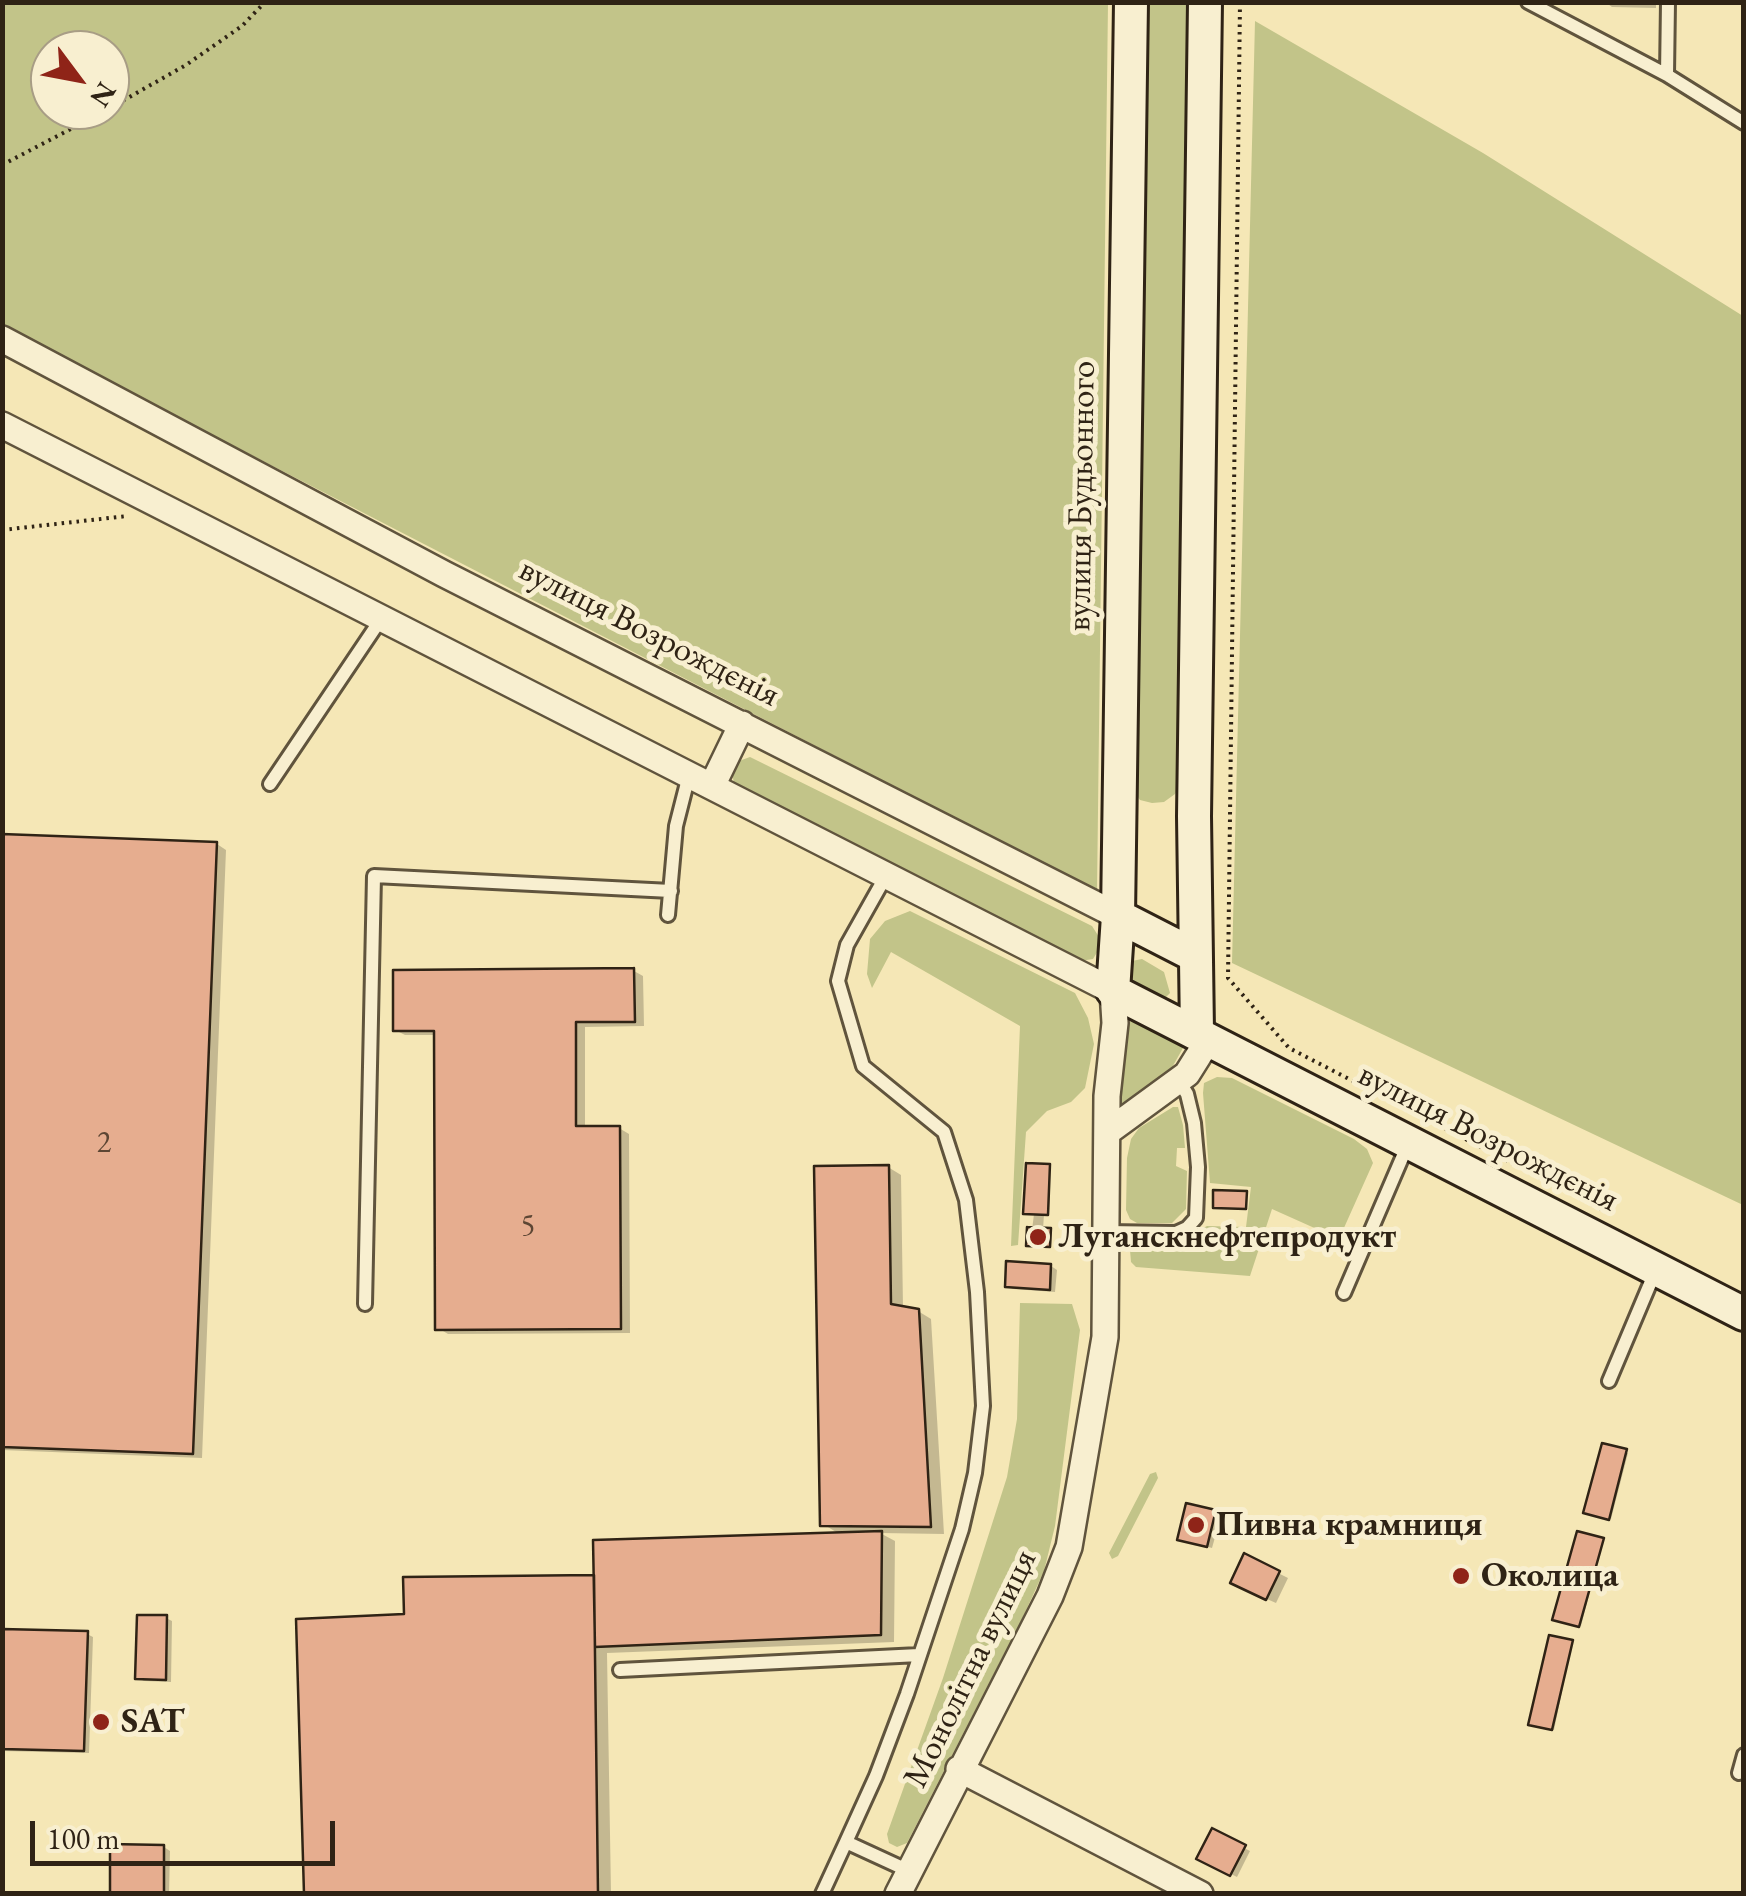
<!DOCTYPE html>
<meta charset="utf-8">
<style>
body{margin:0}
#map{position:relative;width:1746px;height:1896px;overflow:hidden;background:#f5e7b6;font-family:"EB Garamond",serif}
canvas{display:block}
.frame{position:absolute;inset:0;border:5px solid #2f2315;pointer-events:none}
.north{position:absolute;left:30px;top:30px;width:100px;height:100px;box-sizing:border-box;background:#f8efd0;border:2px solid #a89d85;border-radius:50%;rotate:122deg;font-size:28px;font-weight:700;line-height:40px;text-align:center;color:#2f2315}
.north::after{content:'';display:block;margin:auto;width:35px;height:45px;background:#8f2418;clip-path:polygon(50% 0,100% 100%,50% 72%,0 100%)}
.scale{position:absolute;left:30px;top:1821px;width:305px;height:45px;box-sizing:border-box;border:5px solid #2f2315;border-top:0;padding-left:12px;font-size:30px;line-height:35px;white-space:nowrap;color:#2f2315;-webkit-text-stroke:8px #f8efd0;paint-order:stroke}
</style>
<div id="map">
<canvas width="1746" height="1896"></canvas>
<div class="frame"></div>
<div class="north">N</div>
<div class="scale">100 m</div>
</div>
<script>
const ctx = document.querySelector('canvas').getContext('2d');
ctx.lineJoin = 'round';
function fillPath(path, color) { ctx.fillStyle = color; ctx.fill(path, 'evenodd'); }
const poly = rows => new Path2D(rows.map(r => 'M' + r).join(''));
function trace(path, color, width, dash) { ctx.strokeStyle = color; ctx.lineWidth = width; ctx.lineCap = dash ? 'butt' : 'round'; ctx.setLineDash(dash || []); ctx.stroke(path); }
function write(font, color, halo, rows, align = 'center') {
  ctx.font = font + ' "EB Garamond",serif'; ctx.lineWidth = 10; ctx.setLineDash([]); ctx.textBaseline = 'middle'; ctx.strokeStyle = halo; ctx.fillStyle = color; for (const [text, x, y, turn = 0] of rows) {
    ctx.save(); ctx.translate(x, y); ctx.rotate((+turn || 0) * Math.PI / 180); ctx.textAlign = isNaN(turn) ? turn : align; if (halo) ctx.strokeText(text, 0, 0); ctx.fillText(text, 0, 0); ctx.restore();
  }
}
const green = poly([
 [2,3,1108,3,1097,891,3,327],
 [50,50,110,50,110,110,50,110],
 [1141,3,1192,3,1182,781,1175,794,1164,802,1152,803,1140,800,1130,786],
 [1255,21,1483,153,1743,316,1743,1205,1232,963],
 [750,757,1092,926,1099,937,1099,949,1093,959,1080,961,734,785,732,770,739,761],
 [910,911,1075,993,1088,1018,1094,1044,1085,1088,1071,1102,1047,1111,1026,1132,1018,1245,1011,1246,1020,1026,891,952,872,988,867,974,870,939,885,921],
 [1142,959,1164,972,1170,993,1163,1000,1130,987,1125,969,1132,961],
 [1132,1020,1180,1043,1183,1048,1170,1071,1124,1108,1118,1109,1125,1026],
 [1217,1077,1232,1078,1354,1139,1367,1149,1373,1163,1339,1239,1272,1209,1250,1276,1136,1267,1131,1262,1130,1250,1136,1245,1170,1246,1207,1226,1246,1227,1251,1187,1210,1183,1203,1093,1204,1083],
 [1173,1107,1178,1107,1183,1125,1185,1148,1177,1148,1176,1166,1187,1171,1186,1209,1172,1223,1137,1223,1130,1219,1126,1210,1127,1158,1131,1139,1139,1128],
 [1020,1303,1072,1304,1080,1330,1055,1526,1044,1571,1023,1617,907,1843,897,1847,889,1843,887,1834,943,1678,1007,1477,1017,1419],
 [1156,1472,1158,1478,1118,1556,1112,1559,1109,1553,1150,1474]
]);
const shadow = poly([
 [1605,2,1656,2,1656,8,1612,7],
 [2,836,217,844,226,850,202,1458,2,1450],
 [634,971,643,976,644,1026,585,1027,585,1128,619,1128,629,1134,630,1333,448,1334,438,1328,437,1035,405,1035,395,1030],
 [888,1167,901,1175,903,1308,918,1311,931,1319,944,1534,880,1533,895,1541,894,1642,607,1653,611,1894,307,1894,407,1616,596,1578,841,1535,823,1524],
 [1050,1167,1049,1215,1044,1214,1043,1230,1052,1231,1051,1247,1030,1246,1034,1214],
 [1051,1266,1057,1270,1055,1292,1013,1289,1007,1286],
 [1604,1446,1628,1453,1611,1519,1588,1513],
 [1215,1512,1221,1516,1212,1548,1180,1539],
 [1603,1540,1581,1626,1557,1620],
 [1278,1573,1288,1578,1276,1603,1242,1588],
 [166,1618,172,1621,171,1682,144,1681,138,1678],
 [2,1631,87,1634,93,1637,89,1753,2,1751],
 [1572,1643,1554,1730,1533,1725],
 [1213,1832,1250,1851,1237,1877,1199,1858],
 [164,1847,170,1851,169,1894,112,1894]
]);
const building = poly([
 [2,834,217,842,193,1454,2,1447,2,834],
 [634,968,635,1022,576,1022,576,1126,620,1126,621,1329,435,1330,434,1031,393,1031,393,970,634,968],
 [1026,1163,1050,1164,1048,1215,1023,1214,1026,1163],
 [889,1165,891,1304,919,1309,931,1527,820,1526,814,1166,889,1165],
 [1213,1190,1247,1191,1246,1209,1213,1208,1213,1190],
 [1027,1227,1051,1228,1050,1247,1026,1246,1027,1227],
 [1006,1261,1051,1264,1050,1290,1005,1287,1006,1261],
 [1602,1443,1627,1449,1609,1520,1583,1513,1602,1443],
 [1186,1503,1216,1510,1207,1547,1177,1540,1186,1503],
 [882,1531,881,1635,595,1647,593,1540,882,1531],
 [1577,1531,1604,1538,1579,1627,1552,1620,1577,1531],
 [1244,1553,1280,1571,1266,1600,1230,1583,1244,1553],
 [594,1575,598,1894,304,1894,296,1619,404,1614,403,1577,594,1575],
 [137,1615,167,1615,166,1680,135,1679,137,1615],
 [2,1629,88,1631,84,1751,2,1749,2,1629],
 [1549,1635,1573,1640,1552,1730,1528,1725,1549,1635],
 [1212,1828,1246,1845,1230,1876,1196,1859,1212,1828],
 [110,1844,164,1845,164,1894,110,1894,110,1844]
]);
const path = poly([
 [1240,2,1228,978,1289,1048,1601,1209],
 [110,108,186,65,242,26,265,2],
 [2,165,107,110],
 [2,530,127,516]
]);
const lane = poly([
 [1528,2,1667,75,1744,123],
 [1667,75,1668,2],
 [270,784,381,619],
 [887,874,847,945,838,981,863,1066,944,1132,966,1200,977,1292,983,1406,975,1473,962,1529,907,1694,876,1776,846,1842,909,1871],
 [668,915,676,826,689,775],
 [1106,1232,1176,1233,1187,1228,1196,1218,1198,1167,1194,1123,1187,1094,1179,1081],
 [1344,1293,1408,1144],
 [365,1304,374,876,671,891],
 [1609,1381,1655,1272],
 [620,1670,919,1655],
 [1739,1773,1744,1755],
 [822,1894,846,1842]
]);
const street = poly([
 [2,339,444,574,1118,916],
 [2,425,1113,991,1115,1023,1107,1096,1105,1337,1069,1547,1050,1596,898,1894],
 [713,784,742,724],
 [1109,1131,1187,1074,1209,1039],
 [959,1769,1200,1894]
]);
const secondary = poly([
 [1131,2,1118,916,1113,991,1744,1314],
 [1118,916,1194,955],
 [1197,1032,1194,816,1205,2]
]);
const markers = [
 [1038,1237,10,"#8f2418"],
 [1196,1525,10,"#8f2418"],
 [1461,1576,10,"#8f2418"],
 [101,1722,10,"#8f2418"]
];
const numberNames = [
 ["2",104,1144],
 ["5",528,1227]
];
const streetNames = [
 ["вулиця Будьонного",1082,496,-89],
 ["вулиця Возрождєнія",649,633,27],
 ["вулиця Возрождєнія",1488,1138,27],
 ["Монолітна вулиця",971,1669,-64]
];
const poiNames = [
 ["Луганскнефтепродукт",1058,1237],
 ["Пивна крамниця",1216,1525],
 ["Околица",1481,1576],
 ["SAT",121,1722]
];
fillPath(green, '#c2c489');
fillPath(shadow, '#0003');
fillPath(building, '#e6ad8f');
trace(building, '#2f2315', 2.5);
trace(lane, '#60543d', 18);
trace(street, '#60543d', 30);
trace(secondary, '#2f2315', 38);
trace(path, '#2f2315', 4, [2.5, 5]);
trace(lane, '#f8efd0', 12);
trace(street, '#f8efd0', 25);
trace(secondary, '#f8efd0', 32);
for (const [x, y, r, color] of markers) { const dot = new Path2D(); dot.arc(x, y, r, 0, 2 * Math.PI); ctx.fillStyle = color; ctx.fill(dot); trace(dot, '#f8efd0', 4); }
write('30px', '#5d4634', null, numberNames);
write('35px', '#2f2315', '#f8efd0', streetNames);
write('bold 35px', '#2f2315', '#f8efd0', poiNames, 'left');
</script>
